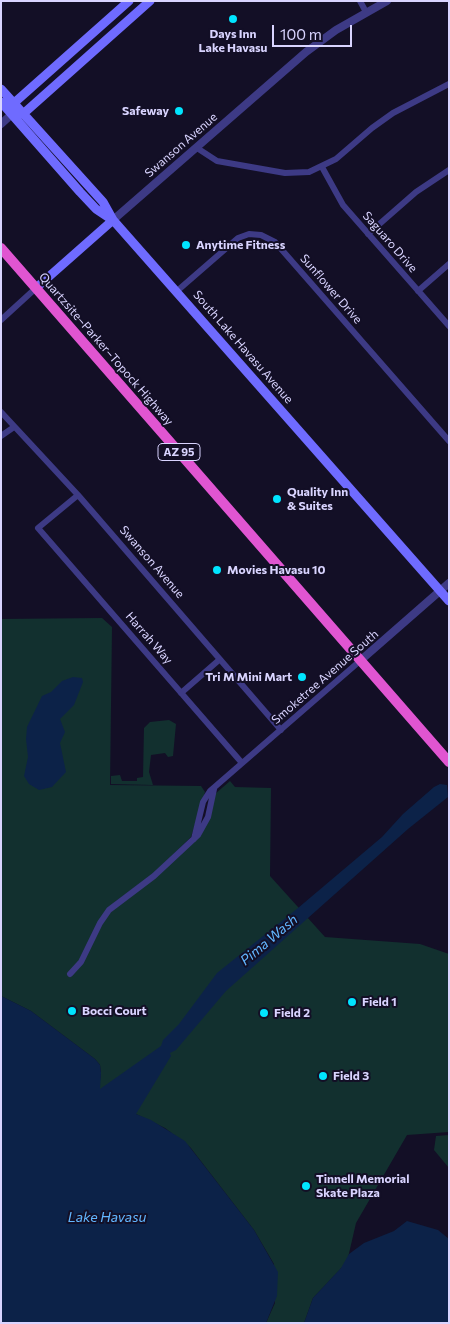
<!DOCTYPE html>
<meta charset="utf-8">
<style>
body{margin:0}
#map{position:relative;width:450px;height:1324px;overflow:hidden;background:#130f26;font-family:Commissioner,sans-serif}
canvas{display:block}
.frame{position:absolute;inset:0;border:2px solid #d9d4ff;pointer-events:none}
.scale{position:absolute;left:272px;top:25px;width:80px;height:22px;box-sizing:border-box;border:2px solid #d9d4ff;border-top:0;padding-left:6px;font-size:15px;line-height:18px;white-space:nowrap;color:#d9d4ff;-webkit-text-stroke:4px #130f26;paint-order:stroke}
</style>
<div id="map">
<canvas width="450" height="1324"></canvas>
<div class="frame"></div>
<div class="scale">100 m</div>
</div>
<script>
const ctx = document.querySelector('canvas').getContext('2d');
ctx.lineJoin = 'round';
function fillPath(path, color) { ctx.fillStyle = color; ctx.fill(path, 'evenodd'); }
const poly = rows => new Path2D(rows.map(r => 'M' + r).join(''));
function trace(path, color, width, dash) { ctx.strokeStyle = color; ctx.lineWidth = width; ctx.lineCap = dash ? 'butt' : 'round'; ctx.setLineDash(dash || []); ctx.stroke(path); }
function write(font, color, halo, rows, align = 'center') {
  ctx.font = font + ' Commissioner,sans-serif'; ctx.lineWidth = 4; ctx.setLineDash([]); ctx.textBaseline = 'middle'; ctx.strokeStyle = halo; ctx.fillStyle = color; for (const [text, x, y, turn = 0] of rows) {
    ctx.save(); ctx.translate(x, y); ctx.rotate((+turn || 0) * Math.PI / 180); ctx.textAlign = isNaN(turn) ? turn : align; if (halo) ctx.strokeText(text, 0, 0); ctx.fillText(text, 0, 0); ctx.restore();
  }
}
const green = poly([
 [102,618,112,627,110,785,201,786,205,792,191,837,153,874,116,901,101,924,111,912,199,837,215,794,230,781,235,787,271,788,270,876,325,937,420,944,449,954,449,1132,407,1135,356,1223,347,1262,313,1298,304,1323,266,1323,275,1303,274,1264,254,1230,190,1147,165,1128,136,1114,99,1089,101,1073,100,1065,95,1059,31,1011,1,996,1,619],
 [169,720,176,724,173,756,168,757,165,753,151,755,149,772,153,785,111,784,111,776,120,775,122,781,137,781,137,778,143,777,144,728,150,722],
 [449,1135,449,1168,434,1150,436,1136]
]);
const water = poly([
 [73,677,82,678,83,682,74,705,60,719,65,732,60,743,66,772,52,787,39,790,29,784,24,776,28,757,26,739,27,727,42,696,51,692,62,681],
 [440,784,447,785,448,797,408,829,226,991,176,1050,170,1053,171,1056,136,1114,151,1120,185,1141,254,1230,278,1272,277,1296,266,1323,1,1323,1,996,31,1011,95,1059,100,1065,101,1073,100,1089,161,1046,163,1040,179,1024,217,973,298,908,382,837,403,814,434,787],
 [407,1221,438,1230,449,1239,449,1323,304,1323,313,1298,341,1268,349,1254,364,1243,394,1231]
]);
const minor = poly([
 [360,1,366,12],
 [197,148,217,161,285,173,309,172,336,159,372,128,393,113,449,84],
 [322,167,343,205,449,326],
 [368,234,416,192,449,170],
 [177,291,238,238,249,234,261,235,275,242,449,441],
 [418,291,449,264],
 [1,320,36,288],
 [1,412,78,495,281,730],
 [1,436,14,427],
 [78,495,38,528,242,763],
 [181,693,219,660],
 [194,839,203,802,210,791,361,660],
 [70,974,81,962,100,923,109,910,154,876,198,835,208,817,214,789]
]);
const tertiary = poly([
 [1,124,12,114],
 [113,220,306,52,336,30,387,1],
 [361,660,449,583]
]);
const secondary = poly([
 [129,1,14,103,12,114,23,114,150,1],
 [1,89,103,202,113,220,449,601],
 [1,102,80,192,96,209,111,219],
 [36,288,113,220]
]);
const trunk = poly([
 [1,248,449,762]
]);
const markers = [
 [233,19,5,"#00e5ff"],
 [179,111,5,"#00e5ff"],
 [186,245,5,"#00e5ff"],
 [277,499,5,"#00e5ff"],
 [217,570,5,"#00e5ff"],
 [302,677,5,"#00e5ff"],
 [352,1002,5,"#00e5ff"],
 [72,1011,5,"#00e5ff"],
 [264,1013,5,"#00e5ff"],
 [323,1076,5,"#00e5ff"],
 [306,1186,5,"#00e5ff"]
];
const shields = [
 [179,452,42]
];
const shieldNames = [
 ["AZ 95",179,452]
];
const poiNames = [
 ["Days Inn",233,34,"center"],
 ["Lake Havasu",233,48,"center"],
 ["Safeway",169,111,"right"],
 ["Anytime Fitness",196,245],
 ["Quality Inn",287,492],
 ["& Suites",287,506],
 ["Movies Havasu 10",227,570],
 ["Tri M Mini Mart",292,677,"right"],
 ["Field 1",362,1002],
 ["Bocci Court",82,1011],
 ["Field 2",274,1013],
 ["Field 3",333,1076],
 ["Tinnell Memorial",316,1179],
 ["Skate Plaza",316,1193]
];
const streetNames = [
 ["Swanson Avenue",181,145,-41],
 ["Saguaro Drive",390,242,49],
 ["Sunflower Drive",331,289,49],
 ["South Lake Havasu Avenue",243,347,49],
 ["Quartzsite–Parker–Topock Highway",106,349,49],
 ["Swanson Avenue",152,562,49],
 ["Harrah Way",149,638,49],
 ["Smoketree Avenue South",325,677,-41]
];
const waterNames = [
 ["Pima Wash",269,940,-40],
 ["Lake Havasu",107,1217]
];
fillPath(green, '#12302f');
fillPath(water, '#0c2248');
trace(minor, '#3d3a85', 6);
trace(tertiary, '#3d3a85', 8);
trace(secondary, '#6f6bff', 9);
trace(trunk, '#e055d1', 10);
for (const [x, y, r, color] of markers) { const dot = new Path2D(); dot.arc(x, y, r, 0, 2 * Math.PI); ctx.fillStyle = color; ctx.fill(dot); trace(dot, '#130f26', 2); }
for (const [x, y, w] of shields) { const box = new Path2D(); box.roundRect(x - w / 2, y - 8.5, w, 17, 4); ctx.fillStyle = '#130f26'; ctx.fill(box); trace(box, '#d9d4ff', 1); }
write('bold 11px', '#d9d4ff', null, shieldNames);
write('bold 12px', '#d9d4ff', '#130f26', poiNames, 'left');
write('12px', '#d9d4ff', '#130f26', streetNames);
write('italic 14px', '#62b6ff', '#130f26', waterNames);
</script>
